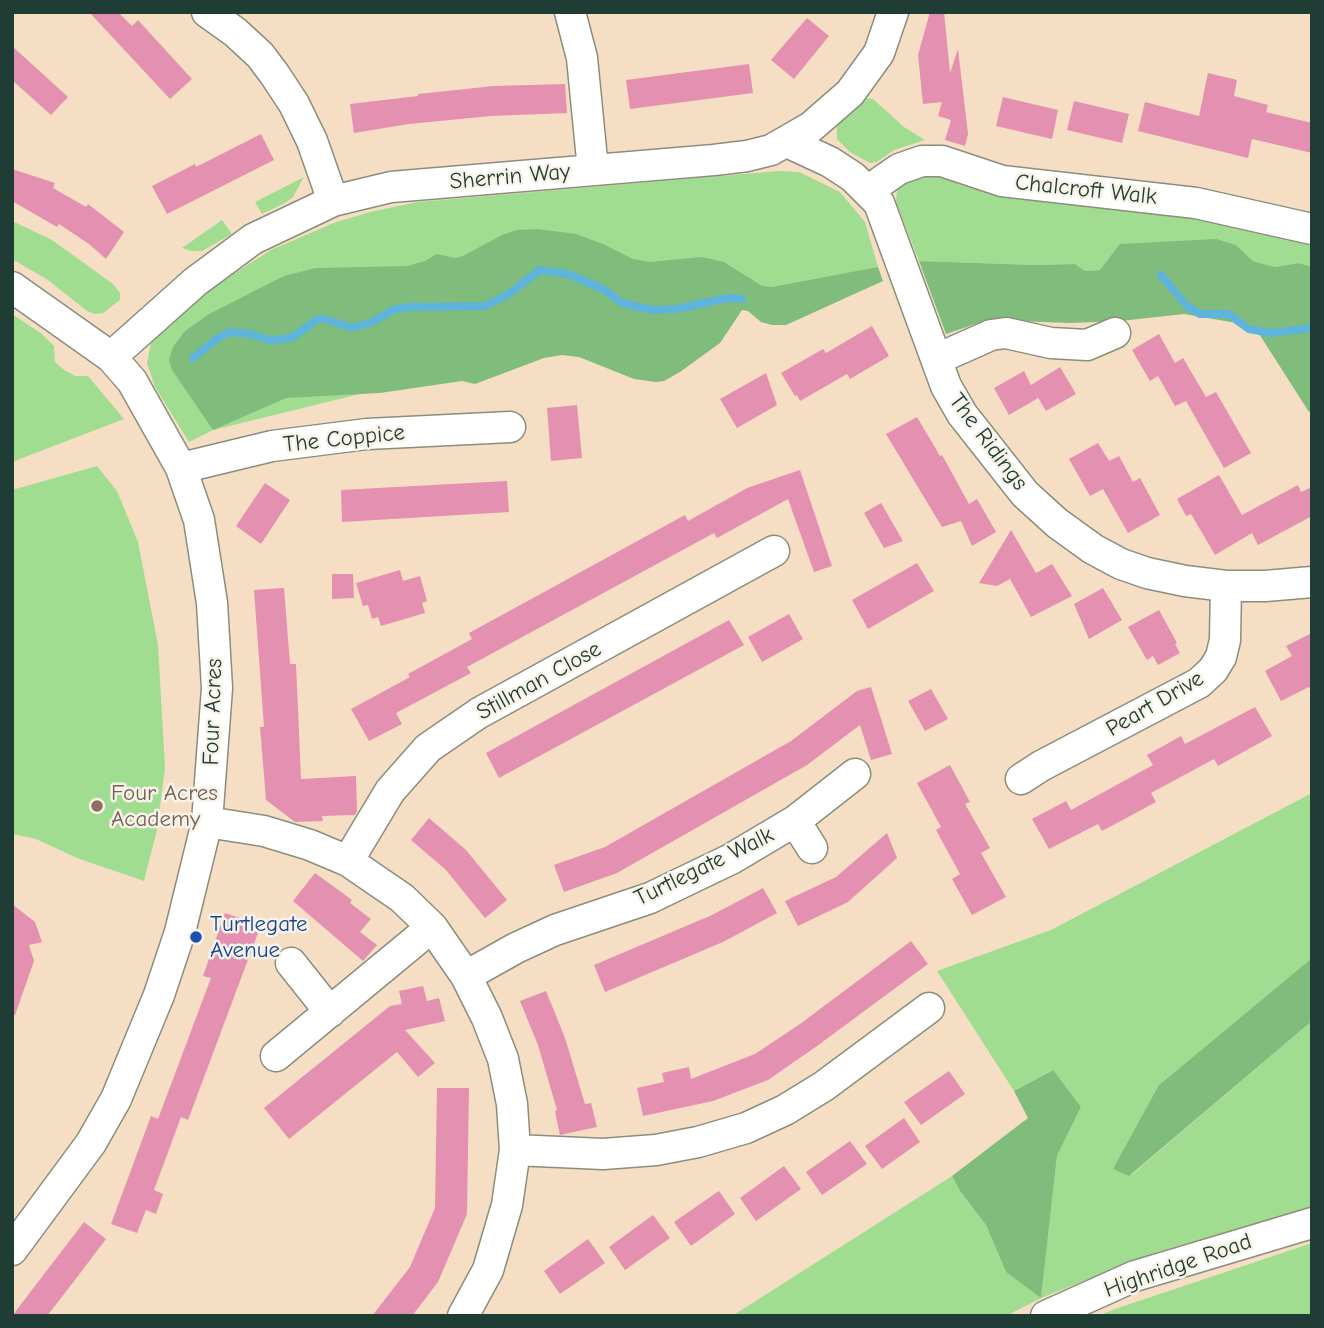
<!DOCTYPE html>
<style>
body{margin:0}
#map{position:relative;width:1324px;height:1328px;overflow:hidden;background:#f5dec4;font-family:"Comic Neue",sans-serif}
canvas{display:block}
.frame{position:absolute;inset:0;border:14px solid #1f3d34;pointer-events:none}
</style>
<div id="map">
<canvas width="1324" height="1328"></canvas>
<div class="frame"></div>
</div>
<script>
const ctx = document.querySelector('canvas').getContext('2d');
ctx.lineJoin = 'round';
function fillPath(path, color) { ctx.fillStyle = color; ctx.fill(path, 'evenodd'); }
const poly = rows => new Path2D(rows.map(r => 'M' + r).join(''));
function trace(path, color, width, dash) { ctx.strokeStyle = color; ctx.lineWidth = width; ctx.lineCap = dash ? 'butt' : 'round'; ctx.setLineDash(dash || []); ctx.stroke(path); }
function write(font, color, halo, rows, align = 'center') {
  ctx.font = font + ' "Comic Neue",sans-serif'; ctx.lineWidth = 5; ctx.setLineDash([]); ctx.textBaseline = 'middle'; ctx.strokeStyle = halo; ctx.fillStyle = color; for (const [text, x, y, turn = 0] of rows) {
    ctx.save(); ctx.translate(x, y); ctx.rotate((+turn || 0) * Math.PI / 180); ctx.textAlign = isNaN(turn) ? turn : align; if (halo) ctx.strokeText(text, 0, 0); ctx.fillText(text, 0, 0); ctx.restore();
  }
}
const green = poly([
 [864,98,873,99,904,127,925,140,894,150,877,162,870,163,850,152,837,139,837,125],
 [779,171,799,172,840,192,865,222,878,267,213,430,189,442,155,387,147,363,151,343,168,322,230,276,271,250,336,222,374,211,418,202],
 [909,174,954,174,958,184,982,191,991,184,1211,221,1300,242,1312,241,1312,267,1299,263,1275,267,1253,261,1236,245,1109,259,1100,270,1085,271,1075,264,1036,265,919,261,896,202,897,190],
 [304,177,293,197,285,203,262,214,255,202],
 [222,220,232,234,202,251,191,251,182,248],
 [12,221,52,240,113,284,120,293,120,300,103,313,95,314,87,311,48,280,12,259],
 [12,314,42,334,54,346,55,362,64,370,75,376,88,376,124,419,12,462],
 [97,466,117,491,138,542,158,645,165,768,157,830,144,881,77,858,36,839,12,834,12,490],
 [1312,793,1312,958,1159,1085,1130,1176,1312,1021,1312,1207,1157,1252,1041,1298,1006,1316,732,1316,952,1176,960,1191,986,1225,1006,1272,1041,1297,1057,1156,1081,1107,1052,1070,1014,1091,937,971,1051,930],
 [1312,1243,1312,1316,1097,1316,1121,1307]
]);
const forest = poly([
 [538,229,576,234,603,244,633,259,650,262,702,257,724,262,762,286,772,287,878,267,883,281,786,325,772,325,761,322,748,311,742,310,720,343,680,372,664,381,656,382,634,379,579,357,562,355,544,358,475,384,462,381,380,393,286,398,213,430,172,370,169,360,173,347,185,331,209,314,284,276,316,268,407,266,425,261,437,254,455,258,463,256,502,235,517,230],
 [1216,239,1236,245,1253,261,1275,267,1299,263,1312,267,1312,411,1309,412,1254,326,1184,314,1120,321,1070,323,987,320,946,334,919,261,1036,265,1075,264,1085,271,1100,270,1120,244],
 [1312,958,1312,1021,1129,1176,1113,1169,1159,1085],
 [1053,1070,1081,1107,1057,1156,1041,1298,1006,1272,986,1225,960,1191,952,1176,1028,1118,1014,1091]
]);
const stream = poly([
 [1161,275,1187,306,1200,314,1228,314,1249,329,1270,333,1312,328],
 [193,358,218,338,230,332,250,334,270,340,284,339,293,337,318,319,325,319,352,328,372,322,393,310,408,307,485,306,507,295,540,270,568,274,603,289,622,303,652,310,677,309,727,298,742,299]
]);
const building = poly([
 [89,12,118,12,132,26,138,20,192,79,170,99],
 [930,12,944,12,950,73,958,49,968,134,965,146,945,140,951,120,938,116,942,102,923,104,918,55],
 [807,18,829,36,794,79,771,60],
 [12,46,68,97,51,115,12,80],
 [749,64,753,93,630,109,626,80],
 [1208,73,1237,80,1234,96,1268,105,1266,112,1312,123,1312,153,1252,139,1248,158,1138,131,1145,102,1199,116],
 [565,84,567,113,491,116,409,124,354,133,350,104,418,96,418,94,494,86],
 [1003,97,1058,110,1052,139,996,126],
 [1074,101,1129,114,1122,143,1067,130],
 [261,134,274,160,167,214,152,186,195,164,196,167],
 [12,169,55,183,53,188,86,207,88,204,124,232,106,259,89,244,59,224,57,227,12,201],
 [872,326,889,356,850,379,847,374,800,401,797,395,795,396,781,373,823,349,826,353],
 [1159,334,1175,363,1183,358,1206,397,1216,392,1251,453,1224,468,1186,401,1175,406,1158,376,1150,381,1132,350],
 [1060,367,1076,394,1046,411,1032,387,1038,398,1009,415,994,388,1024,371,1031,385],
 [766,373,777,405,737,428,720,399],
 [577,405,582,458,551,461,547,408],
 [917,417,940,456,942,455,969,504,977,499,996,532,972,546,961,521,942,527,886,434],
 [1098,443,1109,461,1119,456,1133,482,1140,478,1160,515,1128,533,1103,489,1090,496,1069,459],
 [800,470,832,566,814,572,788,499,717,538,714,533,467,667,471,673,396,713,402,724,369,741,351,709,410,677,408,674,472,639,469,633,685,515,688,521,747,488],
 [1219,475,1242,515,1298,485,1301,492,1312,487,1312,516,1258,545,1252,533,1215,555,1191,514,1186,516,1177,499],
 [507,481,509,512,342,522,341,490],
 [265,483,290,500,261,544,236,526],
 [881,503,903,541,884,548,864,513],
 [1011,530,1036,573,1052,564,1072,596,1031,617,1010,579,997,586,979,583],
 [917,563,934,591,868,629,852,600],
 [400,570,403,581,420,576,427,601,422,603,425,613,381,626,378,617,372,619,368,605,363,606,356,583],
 [332,574,353,574,354,598,332,599],
 [284,588,290,664,296,664,301,779,356,776,357,811,355,815,322,816,323,821,295,822,266,800,260,727,264,727,254,590],
 [1103,588,1122,620,1089,639,1074,604],
 [1159,610,1177,643,1175,644,1180,653,1158,665,1153,656,1147,660,1128,627],
 [789,614,803,639,762,662,748,637],
 [729,620,744,645,499,778,486,753],
 [1312,633,1312,692,1309,687,1281,701,1265,671,1292,656,1286,646],
 [871,687,892,754,871,760,860,725,807,765,617,873,564,892,554,865,605,847,791,741,857,691],
 [931,689,948,719,925,731,908,701],
 [1255,707,1272,736,1218,766,1214,759,1151,793,1156,802,1102,831,1098,824,1049,849,1032,819,1066,801,1071,810,1153,765,1147,755,1165,745,1181,736,1185,744],
 [950,765,970,802,965,804,990,848,981,853,1006,897,972,915,952,879,960,874,936,830,941,827,917,783],
 [429,818,466,850,507,900,485,918,446,870,411,840],
 [887,833,897,858,848,902,798,926,785,901,836,877],
 [315,873,352,900,350,903,371,919,360,932,377,945,363,961,293,901],
 [763,888,777,913,723,942,605,992,594,965,712,915],
 [12,904,35,922,42,942,29,945,34,961,15,1015,12,1015],
 [225,913,261,925,188,1120,181,1117,154,1190,163,1194,156,1214,146,1210,137,1233,111,1224,151,1116,158,1119,211,978,203,976],
 [911,941,928,964,817,1046,768,1080,713,1101,643,1116,637,1088,664,1082,662,1073,689,1067,691,1079,755,1054,800,1024],
 [423,986,427,1001,439,998,445,1021,405,1030,435,1063,418,1077,397,1052,289,1139,264,1108,390,1006,402,1004,399,991],
 [546,991,565,1038,585,1104,591,1103,597,1127,560,1135,555,1111,557,1110,538,1045,520,1001],
 [949,1071,965,1094,921,1125,904,1102],
 [437,1088,469,1088,467,1214,438,1282,412,1316,372,1316,410,1267,435,1208],
 [904,1118,920,1142,882,1169,865,1146],
 [850,1141,867,1164,822,1195,806,1172],
 [784,1166,801,1189,756,1221,740,1198],
 [719,1191,735,1214,691,1246,674,1222],
 [653,1215,670,1238,625,1270,609,1247],
 [84,1222,106,1239,78,1276,47,1316,12,1316],
 [588,1239,605,1263,560,1294,544,1271]
]);
const minor = poly([
 [207,12,235,32,260,55,275,75,294,104,312,141,333,201],
 [570,12,582,58,593,170],
 [787,142,830,162,853,177,879,203,946,386,962,414,1025,494,1057,523,1093,549,1121,564,1147,573,1185,581,1226,586,1265,586,1312,582],
 [869,190,899,169,922,161,942,161,1002,181,1196,203,1312,229],
 [12,287,111,357,132,381,181,468,199,520,212,603,217,688,207,822,180,932,159,995,116,1099,91,1143,12,1250],
 [111,357,195,282,253,239,333,201,391,187,714,160,747,156,771,150,811,127,850,93,879,53,893,12],
 [937,359,991,335,1006,333,1051,343,1087,345,1115,333],
 [181,468,272,446,367,434,510,427],
 [1021,779,1041,766,1199,683,1213,670,1221,657,1225,640,1226,586],
 [795,821,812,848],
 [207,822,264,831,310,845,348,861,402,898,432,927,466,976,487,1018,503,1059,512,1104,515,1150,507,1205,488,1270,463,1316],
 [348,861,390,791,428,748,479,713,774,551],
 [291,963,330,1012],
 [466,976,516,948,555,930,650,898,731,859,795,821,855,774],
 [276,1056,432,927],
 [515,1150,603,1154,656,1150,698,1142,746,1128,785,1110,824,1086,929,1008],
 [1046,1316,1135,1276,1312,1223]
]);
const markers = [
 [97,806,7,"#8d6e63"],
 [196,937,7,"#1a4fb4"]
];
const streetNames = [
 ["Sherrin Way",510,177,-5],
 ["Chalcroft Walk",1086,190,6],
 ["The Coppice",344,439,-6],
 ["The Ridings",988,442,53],
 ["Stillman Close",539,681,-29],
 ["Peart Drive",1155,704,-30],
 ["Four Acres",213,712,-88],
 ["Turtlegate Walk",704,867,-26],
 ["Highridge Road",1178,1266,-19]
];
const educationNames = [
 ["Four Acres",111,793],
 ["Academy",111,819]
];
const transitNames = [
 ["Turtlegate",210,924],
 ["Avenue",210,950]
];
fillPath(green, '#a1dd91');
fillPath(forest, '#80bc7b');
trace(stream, '#5eb4da', 8);
fillPath(building, '#e490b0');
trace(minor, '#8a8e7c', 33);
trace(minor, '#fff', 30);
for (const [x, y, r, color] of markers) { const dot = new Path2D(); dot.arc(x, y, r, 0, 2 * Math.PI); ctx.fillStyle = color; ctx.fill(dot); trace(dot, '#f7f3e8', 2.5); }
write('23px', '#1f3d34', '#f7f3e8', streetNames);
write('23px', '#785e54', '#f7f3e8', educationNames, 'left');
write('23px', '#164399', '#f7f3e8', transitNames, 'left');
</script>
